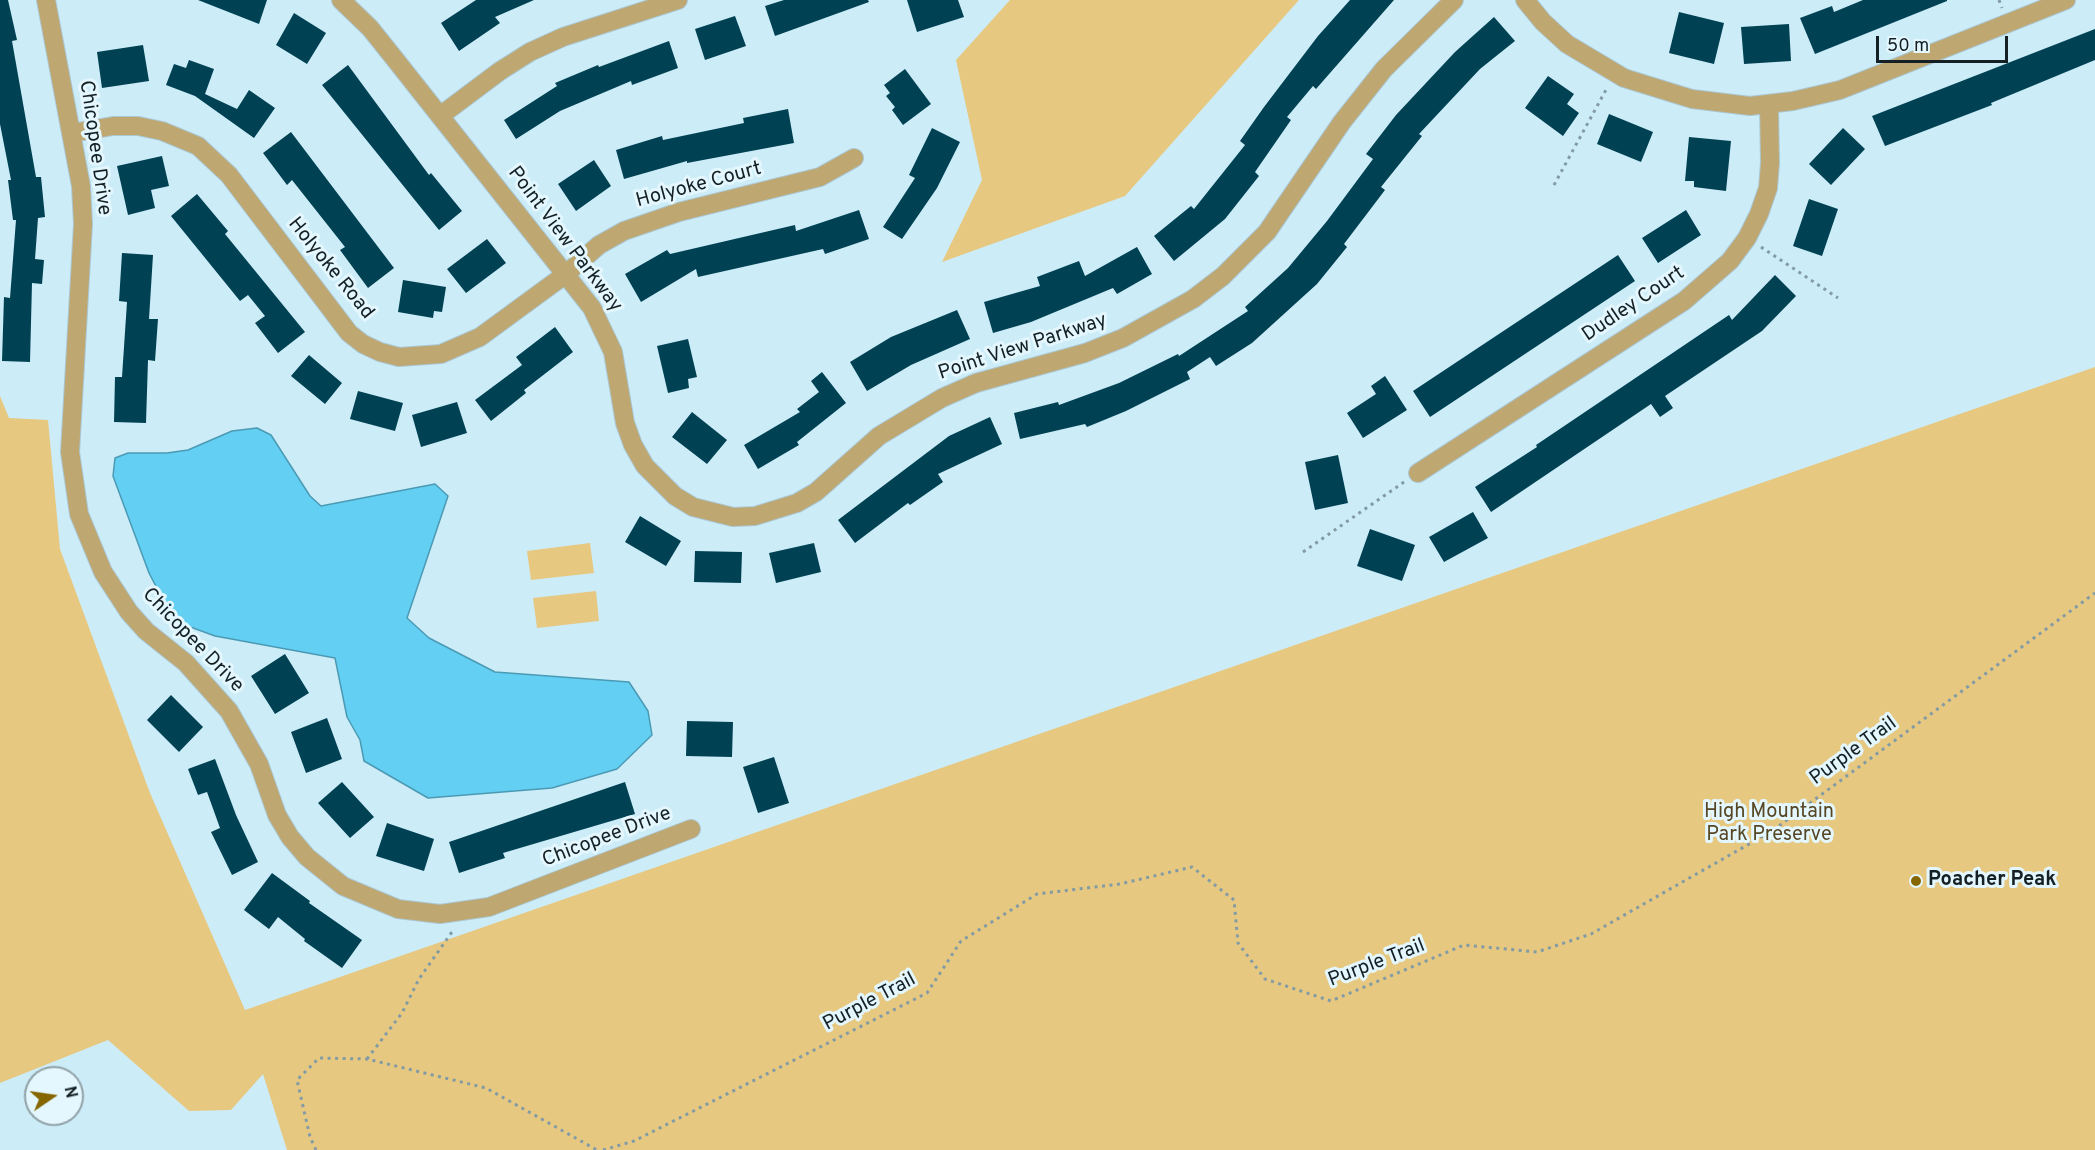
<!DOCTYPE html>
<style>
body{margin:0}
#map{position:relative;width:2095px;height:1150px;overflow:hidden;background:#ccecf8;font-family:Overpass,sans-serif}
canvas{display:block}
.north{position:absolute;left:24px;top:1066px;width:60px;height:60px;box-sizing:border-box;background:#e4f7fe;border:2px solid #91a1a7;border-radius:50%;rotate:77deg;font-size:16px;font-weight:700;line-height:24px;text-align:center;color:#142024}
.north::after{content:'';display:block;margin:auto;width:21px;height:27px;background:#866600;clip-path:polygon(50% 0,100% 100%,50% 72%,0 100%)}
.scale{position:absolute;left:1876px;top:36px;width:132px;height:27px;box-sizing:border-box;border:3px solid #142024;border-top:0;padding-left:8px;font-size:18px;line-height:21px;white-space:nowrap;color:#142024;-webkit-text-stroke:4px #e4f7fe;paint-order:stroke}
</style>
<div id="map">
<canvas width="2095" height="1150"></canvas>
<div class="north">N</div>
<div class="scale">50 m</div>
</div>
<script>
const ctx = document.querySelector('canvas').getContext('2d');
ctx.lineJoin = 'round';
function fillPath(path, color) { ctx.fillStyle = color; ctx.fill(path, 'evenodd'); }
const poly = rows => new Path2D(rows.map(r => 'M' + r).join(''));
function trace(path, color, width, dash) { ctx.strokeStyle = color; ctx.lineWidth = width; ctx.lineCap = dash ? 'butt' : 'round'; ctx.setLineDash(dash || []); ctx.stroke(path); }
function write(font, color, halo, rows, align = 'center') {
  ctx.font = font + ' Overpass,sans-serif'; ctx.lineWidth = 6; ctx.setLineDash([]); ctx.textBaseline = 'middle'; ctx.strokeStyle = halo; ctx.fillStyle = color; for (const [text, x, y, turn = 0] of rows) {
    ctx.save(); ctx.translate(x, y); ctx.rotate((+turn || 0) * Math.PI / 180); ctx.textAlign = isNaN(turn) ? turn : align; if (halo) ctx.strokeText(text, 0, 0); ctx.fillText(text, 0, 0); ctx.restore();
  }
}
const green = poly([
 [1010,0,1299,0,1125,196,942,262,982,180,956,60],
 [2095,367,2095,1150,287,1150,263,1074,231,1110,189,1111,108,1040,0,1083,0,396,9,418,48,420,60,549,150,793,245,1010],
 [590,543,594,573,531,580,527,551],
 [596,591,599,621,537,628,533,598]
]);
const water = poly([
 [257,428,271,435,310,496,321,506,435,484,448,496,407,618,429,638,495,672,629,682,648,711,652,735,617,769,552,788,428,798,364,761,360,740,347,717,335,658,215,636,174,621,149,573,113,476,115,458,128,453,167,453,188,450,232,431,257,428]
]);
const building = poly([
 [0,0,8,0,17,40,12,41,36,177,41,177,45,217,38,218,35,259,44,260,42,284,32,283,30,362,2,361,4,297,10,298,16,220,13,220,8,180,11,180,0,124],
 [198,0,267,0,259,24],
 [476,0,534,0,495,17,500,23,459,51,441,23],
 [784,0,868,0,869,2,775,36,765,6],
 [907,0,958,0,964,17,917,32],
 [1350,0,1394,0,1316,89,1313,86,1287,117,1291,120,1255,172,1259,176,1225,219,1174,261,1154,236,1191,206,1194,209,1245,145,1240,141,1264,107,1318,36],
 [1863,0,1947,0,1947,1,1815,54,1800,18,1832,6,1834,12],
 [1679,12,1724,23,1714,64,1669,53],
 [294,13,326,33,307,64,276,45],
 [735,16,746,46,705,60,695,29],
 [1494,17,1515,41,1480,69,1419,134,1422,136,1381,187,1385,190,1344,244,1347,247,1317,284,1252,343,1216,366,1210,357,1187,372,1190,379,1126,411,1087,427,1085,424,1020,439,1014,413,1058,402,1059,405,1119,383,1178,354,1179,356,1248,311,1245,307,1288,268,1327,221,1373,159,1366,154,1396,115,1455,52],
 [1789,24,1791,61,1744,64,1741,27],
 [2095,29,2095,60,1991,103,1992,105,1885,146,1872,116],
 [669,41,678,68,632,85,631,81,560,111,516,139,504,120,557,86,555,83,598,65,599,67],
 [143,45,149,81,102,88,97,52],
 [189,60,214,69,205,94,237,109,249,90,275,108,254,138,195,96,166,85,174,64,186,68],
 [348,65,429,175,431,173,462,211,439,230,322,85],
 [905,69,931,104,903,125,892,110,895,107,886,96,890,93,884,85],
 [1548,76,1574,94,1567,104,1579,113,1563,136,1525,108],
 [788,109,794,143,687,163,687,161,624,179,616,150,662,136,663,140,744,123,743,118],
 [1609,114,1653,132,1641,162,1597,144],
 [932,128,960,142,937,188,902,239,883,227,915,178,909,175],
 [1843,128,1865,149,1831,185,1809,164],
 [291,132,394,268,368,288,340,250,345,247,292,180,287,185,263,153],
 [1689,137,1731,141,1726,191,1694,187,1694,181,1685,181],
 [162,156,169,186,151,190,155,208,128,215,117,166],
 [594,160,611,186,576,211,558,184],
 [197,194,228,231,225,234,305,332,278,353,255,323,265,316,248,295,240,301,171,216],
 [1809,199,1838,209,1822,256,1793,246],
 [859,210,869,239,825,254,823,249,698,277,696,269,641,302,625,274,667,250,670,254,795,225,796,231],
 [1686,210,1701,235,1658,263,1642,238],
 [487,239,506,263,466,293,447,269],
 [1137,247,1152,274,1117,294,1113,288,1031,322,993,333,984,302,1040,286,1037,277,1079,261,1085,276],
 [122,253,153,255,149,319,158,319,155,361,148,360,146,423,114,422,115,377,122,377,127,302,119,301],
 [1618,255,1635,281,1430,417,1413,391],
 [1775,275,1796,296,1762,331,1665,396,1673,408,1660,417,1651,404,1491,512,1475,487,1537,447,1536,445,1729,315,1732,320],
 [403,280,446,287,442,312,434,311,433,318,398,312],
 [957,310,970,339,911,365,867,391,850,362,891,337],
 [555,327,573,352,524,390,526,393,491,421,475,400,522,365,516,357],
 [688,339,697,377,688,379,689,388,668,393,657,346],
 [309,355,342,383,325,404,291,376],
 [822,372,846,403,797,442,799,445,758,469,744,445,800,412,797,409,819,392,811,381],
 [1385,376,1407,410,1363,438,1347,413,1376,394,1371,386],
 [358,391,403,403,395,431,350,419],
 [457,402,467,433,421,447,412,415],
 [692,412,727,440,707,464,672,437],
 [990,417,1002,444,938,474,943,482,910,505,908,503,855,543,838,520,949,436],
 [1338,455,1348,503,1315,510,1305,462],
 [1473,512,1488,538,1444,562,1429,537],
 [640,516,681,541,666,566,625,542],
 [1370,529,1415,545,1402,581,1357,566],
 [814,543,821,572,776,583,769,553],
 [695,551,742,552,741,583,694,582],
 [285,654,309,693,275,714,251,676],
 [171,695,203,727,179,752,147,720],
 [327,718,342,759,306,773,291,732],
 [687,721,733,722,732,757,686,756],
 [774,757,789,803,758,813,743,767],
 [215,759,236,815,258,862,232,875,211,832,220,828,207,792,198,795,188,769],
 [342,782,374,817,350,838,318,803],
 [625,782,635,814,503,853,505,858,459,873,449,842],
 [387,823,434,839,424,871,376,856],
 [272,873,310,901,309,903,362,940,342,968,304,941,305,939,278,917,269,929,244,910]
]);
const path = poly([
 [1999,0,2002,8],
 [1554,185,1607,88],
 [1761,247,1838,298],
 [1303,552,1404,482],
 [367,1059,402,1013,419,979,454,929],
 [316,1150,310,1137,297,1080,319,1058,367,1059,486,1088,597,1150],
 [603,1150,634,1141,927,993,961,941,1037,894,1120,884,1192,867,1234,900,1238,943,1265,979,1331,1001,1464,945,1537,952,1591,934,1772,831,2095,593]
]);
const minor = poly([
 [46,0,81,186,83,224,70,452,79,514,103,572,129,612,146,631,186,663,229,711,259,764,277,815,290,837,307,857,343,886,398,909,440,914,489,907,691,829],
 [341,0,370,28,394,58,592,308,613,352,625,423,633,445,645,466,675,496,693,507,733,517,755,516,797,503,816,492,879,436,942,398,976,383,1085,353,1123,338,1193,299,1223,276,1267,232,1342,122,1384,69,1454,0],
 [1525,0,1543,22,1567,44,1624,78,1692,99,1750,106,1793,101,1840,90,2066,0],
 [440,116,500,71,530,52,563,37,678,0],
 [72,133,113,126,138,126,162,131,198,146,229,175,349,333,363,344,380,352,399,357,441,354,480,337,566,274,599,245,624,231,679,212,820,177,854,158],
 [1418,473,1684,301,1730,261,1747,238,1759,214,1768,188,1770,163,1769,104]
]);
const markers = [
 [1916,881,6,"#866600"]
];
const streetNames = [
 ["Chicopee Drive",94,148,82],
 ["Holyoke Court",699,186,-15],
 ["Point View Parkway",564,240,53],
 ["Holyoke Road",330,269,51],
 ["Dudley Court",1634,305,-34],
 ["Point View Parkway",1023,348,-18],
 ["Chicopee Drive",192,641,46],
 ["Purple Trail",1854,752,-36],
 ["Chicopee Drive",607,838,-21],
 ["Purple Trail",1377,964,-21],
 ["Purple Trail",870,1003,-28]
];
const parkNames = [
 ["High Mountain",1769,813],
 ["Park Preserve",1769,836]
];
const poiNames = [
 ["Poacher Peak",1928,881]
];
fillPath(green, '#e7c880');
fillPath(water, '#63cff2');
trace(water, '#4b9ab4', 1.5);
fillPath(building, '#004253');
trace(minor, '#abc7d2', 20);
trace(path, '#839ba4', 3, [3, 4.5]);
trace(minor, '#bea771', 18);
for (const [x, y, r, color] of markers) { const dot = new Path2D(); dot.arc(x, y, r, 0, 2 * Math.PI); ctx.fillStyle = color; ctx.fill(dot); trace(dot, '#e4f7fe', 2); }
write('20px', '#142024', '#e4f7fe', streetNames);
write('20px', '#564623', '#e4f7fe', parkNames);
write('bold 20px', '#142024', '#e4f7fe', poiNames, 'left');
</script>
